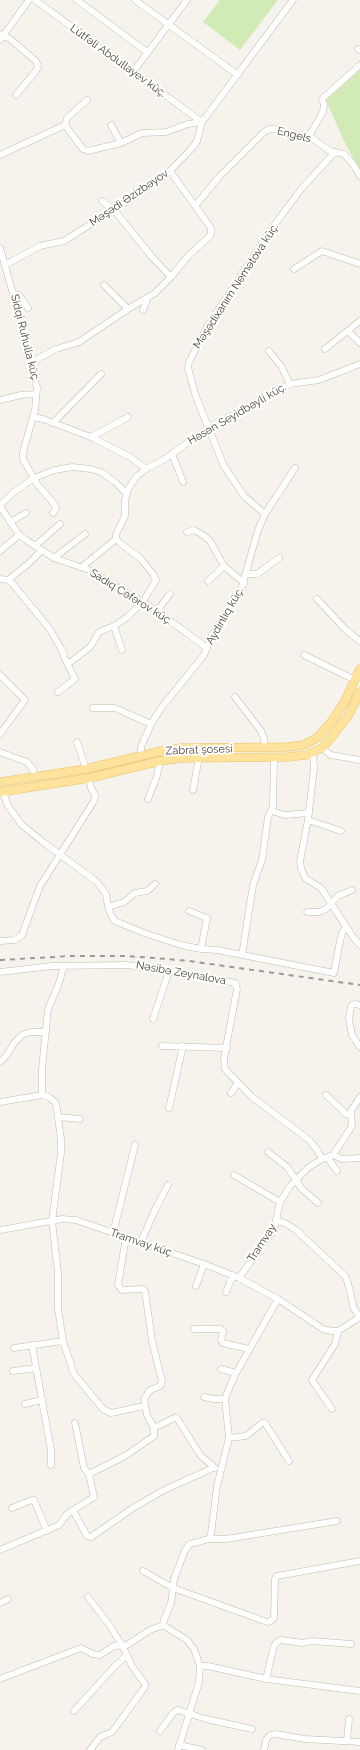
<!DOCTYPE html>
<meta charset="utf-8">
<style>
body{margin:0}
canvas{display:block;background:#f6f3ec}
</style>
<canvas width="360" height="1750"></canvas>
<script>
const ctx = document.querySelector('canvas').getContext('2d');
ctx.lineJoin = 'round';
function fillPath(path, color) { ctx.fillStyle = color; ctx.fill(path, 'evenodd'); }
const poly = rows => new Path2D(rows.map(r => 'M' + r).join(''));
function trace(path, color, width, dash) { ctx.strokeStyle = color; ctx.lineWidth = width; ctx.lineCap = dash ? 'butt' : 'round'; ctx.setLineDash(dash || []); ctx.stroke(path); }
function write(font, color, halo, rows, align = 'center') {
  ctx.font = font + ' Raleway,sans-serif'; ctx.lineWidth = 4; ctx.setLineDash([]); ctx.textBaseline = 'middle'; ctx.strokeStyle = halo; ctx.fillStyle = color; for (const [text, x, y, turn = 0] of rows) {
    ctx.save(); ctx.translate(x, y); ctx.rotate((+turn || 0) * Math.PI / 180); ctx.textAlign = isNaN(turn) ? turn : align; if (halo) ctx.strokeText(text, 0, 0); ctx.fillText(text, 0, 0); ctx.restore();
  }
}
const green = poly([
 [220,0,278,0,240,50,203,22],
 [360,70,360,171,343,139,326,100]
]);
const minor = poly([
 [35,0,202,122],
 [77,0,147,52],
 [135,0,238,75],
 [0,34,10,39,36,61,38,66,36,71,16,95],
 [0,40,29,0],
 [358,49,360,50],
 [133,72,187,0],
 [65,125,67,118,87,100],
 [111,125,121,143],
 [309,136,323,112,324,104,322,100,324,97,360,65],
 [0,155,65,125,83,149,88,151,121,143,142,133,166,132,188,124,202,122],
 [102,201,114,210,152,257,171,277],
 [196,205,218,178,263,133,269,129,275,129,285,134,309,136,330,151,344,154,353,164,360,176],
 [0,248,13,294,37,388,35,410,23,452,23,459,37,484,55,505,56,508,53,513],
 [5,265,40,246,64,241,129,200,170,171,193,147,197,141,202,122,293,0],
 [294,269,322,251,360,264],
 [104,285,128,309],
 [13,294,19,295,28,308],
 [143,310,146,303,146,298],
 [348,331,360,343],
 [325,349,360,321],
 [269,351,281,366,290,384],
 [30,363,56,349,79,342,128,309,155,293,171,277,188,256,211,235,211,228,170,171],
 [0,400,21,395,36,394],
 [33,417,43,419,91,437,130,457,146,469],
 [53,423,101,374],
 [91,437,128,417],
 [172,454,183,482],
 [0,505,14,492,34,478,55,470,72,467,91,469,101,472,115,482,126,493],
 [0,506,19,535,26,540,54,558,89,570,157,611,207,648],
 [265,514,244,496,224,466,196,397,188,368,189,362,207,327,273,227,302,188,335,152],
 [10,522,26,513],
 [187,532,194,530,203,535,210,541,224,566,244,583],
 [35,546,60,524],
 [0,551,19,535],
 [54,558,85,534],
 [82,567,116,539,116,534,125,516,125,500,128,489,137,476,146,469,165,459,208,428,290,384,319,380,360,364],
 [247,574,257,574,279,558],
 [0,579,8,580,12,583,49,628,62,650,65,659,75,679,58,692],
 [8,580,28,564,42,550],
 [208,581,224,566],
 [317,599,347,631,360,641],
 [157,611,170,594],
 [114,626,122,650],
 [304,655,355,680],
 [68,664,90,647,99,632,114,626,126,618,142,603,156,580,153,574,141,559,120,543,116,539],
 [0,675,25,700,0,734],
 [235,697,261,731,264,738,265,748],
 [93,708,115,708,151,724],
 [77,742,86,769],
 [322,748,331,755,360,760],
 [0,752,27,762,33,769,35,777],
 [313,752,314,768,308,820,300,861,301,868,305,878,321,888,353,937,360,945],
 [141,756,141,747,151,724,162,707,204,655,212,635,241,590,258,530,265,514,295,468],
 [193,790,199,757],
 [3,792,8,806,22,825,43,842,97,882,106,894,108,907,111,915,115,921,144,933,181,945,201,949,217,950,334,973,340,941,342,933,346,927],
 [148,799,157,776,160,761],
 [272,811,285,815,309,813],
 [308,820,341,831],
 [108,907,124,902,135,893,147,891,155,884],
 [189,911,207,918,201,949],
 [307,912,319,912,326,909,338,896,352,890],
 [0,941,15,940,22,935,40,886,94,801,95,795,91,788,89,778],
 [242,955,253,885,262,860,268,817,273,807,274,757],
 [64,966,58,986,48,1009,42,1069,42,1095,49,1097,56,1103,61,1139,61,1153,52,1221,58,1273,58,1309,63,1341,74,1374,103,1409,111,1413,144,1406],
 [0,972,52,966,127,965,201,976,235,983,237,989,224,1058,225,1069,252,1097,309,1140,318,1151,322,1159],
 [360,1005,354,1004,351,1006,349,1019,352,1035,360,1047],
 [153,1019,169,971],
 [162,1046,227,1048],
 [0,1062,7,1055,14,1043,22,1035,30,1032,46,1032],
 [231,1093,237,1084],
 [326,1095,346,1114,351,1115],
 [0,1102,42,1095],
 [169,1108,183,1046],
 [58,1117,80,1119],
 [268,1152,287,1167,302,1189,318,1203],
 [333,1155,342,1159,360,1158],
 [328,1158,337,1171],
 [234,1175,280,1202],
 [277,1221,285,1223,296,1230,345,1276,348,1283,354,1309,360,1317],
 [0,1230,62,1219,76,1220,204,1264,239,1278,278,1299,323,1329,332,1331,338,1331,360,1317],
 [113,1233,135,1145],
 [141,1242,155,1210,168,1185],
 [239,1278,272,1232,275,1225,280,1202,290,1186,309,1167,322,1159,333,1155,352,1126,351,1111,360,1097],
 [196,1286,204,1264],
 [226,1292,233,1275],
 [194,1329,221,1329,223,1331,221,1340,223,1343,249,1349],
 [32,1345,51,1450,51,1465],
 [14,1348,63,1341],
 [221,1369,236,1373],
 [13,1371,36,1368],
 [204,1397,213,1399,225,1399],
 [25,1404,42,1400],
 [332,1409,312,1380,335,1344,338,1331],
 [75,1423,84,1468,89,1474],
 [154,1428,174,1418,177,1418,201,1456,215,1468],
 [229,1438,246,1436,262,1423,265,1423,289,1461],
 [12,1508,32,1500,34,1500,47,1531],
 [73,1510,87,1536,91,1537,133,1508,164,1490,213,1468],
 [209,1539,226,1539,337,1521],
 [0,1550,59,1525,67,1514,94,1497,89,1474,125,1456,154,1436,154,1428,147,1415,144,1399,150,1390,160,1386,162,1381,152,1341,145,1291,143,1289,122,1290,118,1285,126,1237],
 [143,1571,173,1588,267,1622,271,1621,274,1618,275,1579,277,1576,360,1561],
 [88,1597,110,1626,122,1645,132,1666,145,1684,145,1687,115,1728,112,1732,100,1737,90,1750],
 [0,1603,8,1599],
 [200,1666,208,1666,266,1679,360,1691],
 [0,1679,81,1648,93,1654,100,1655,114,1646,127,1645,150,1630,163,1625],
 [266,1679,274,1646,277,1642,281,1640,303,1643,312,1641,351,1644],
 [74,1711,114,1667,127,1655],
 [160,1731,174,1712,178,1710,206,1719,252,1729],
 [347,1740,349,1719],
 [179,1745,202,1750],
 [178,1750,199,1682,200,1666,194,1649,187,1640,163,1625,164,1620,171,1603,174,1579,185,1550,190,1544,209,1539,211,1534,217,1486,229,1438,225,1399,228,1391,236,1373,278,1299],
 [264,1750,266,1740,270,1735,276,1734,305,1739,360,1742]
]);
const major = poly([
 [0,782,86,769,161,751,182,748,288,747,303,745,317,738,332,721,345,701,360,669],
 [0,792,89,778,160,761,182,758,288,757,306,755,322,748,330,739,348,716,360,692]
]);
const rail = poly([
 [0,960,71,956,125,956,155,958,189,961,360,985]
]);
const streetNames = [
 ["Lütfəli Abdullayev küç.",118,61,36],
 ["Engels",294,135,14],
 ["Məşədi Əzizbəyov",129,198,-34],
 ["Məşədixanım Nemətova küç.",236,286,-57],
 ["Sidqi Ruhulla küç.",25,338,76],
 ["Həsən Seyidbəyli küç.",237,414,-30],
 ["Sadıq Cəfərov küç.",131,597,32],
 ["Aydınlıq küç.",225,616,-60],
 ["Zabrat şosesi",199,750,-2],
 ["Nəsibə Zeynalova",181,973,10],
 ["Tramvay küç.",142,1243,19],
 ["Tramvay",262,1243,-57]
];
fillPath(green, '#d2eab5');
trace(minor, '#c2bbae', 7);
trace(major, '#e6c16a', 9);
trace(minor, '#fff', 6);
trace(major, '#ffe39c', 8);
trace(rail, '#9a9a9a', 2, [5, 5]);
write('11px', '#4b4439', '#fff', streetNames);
</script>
